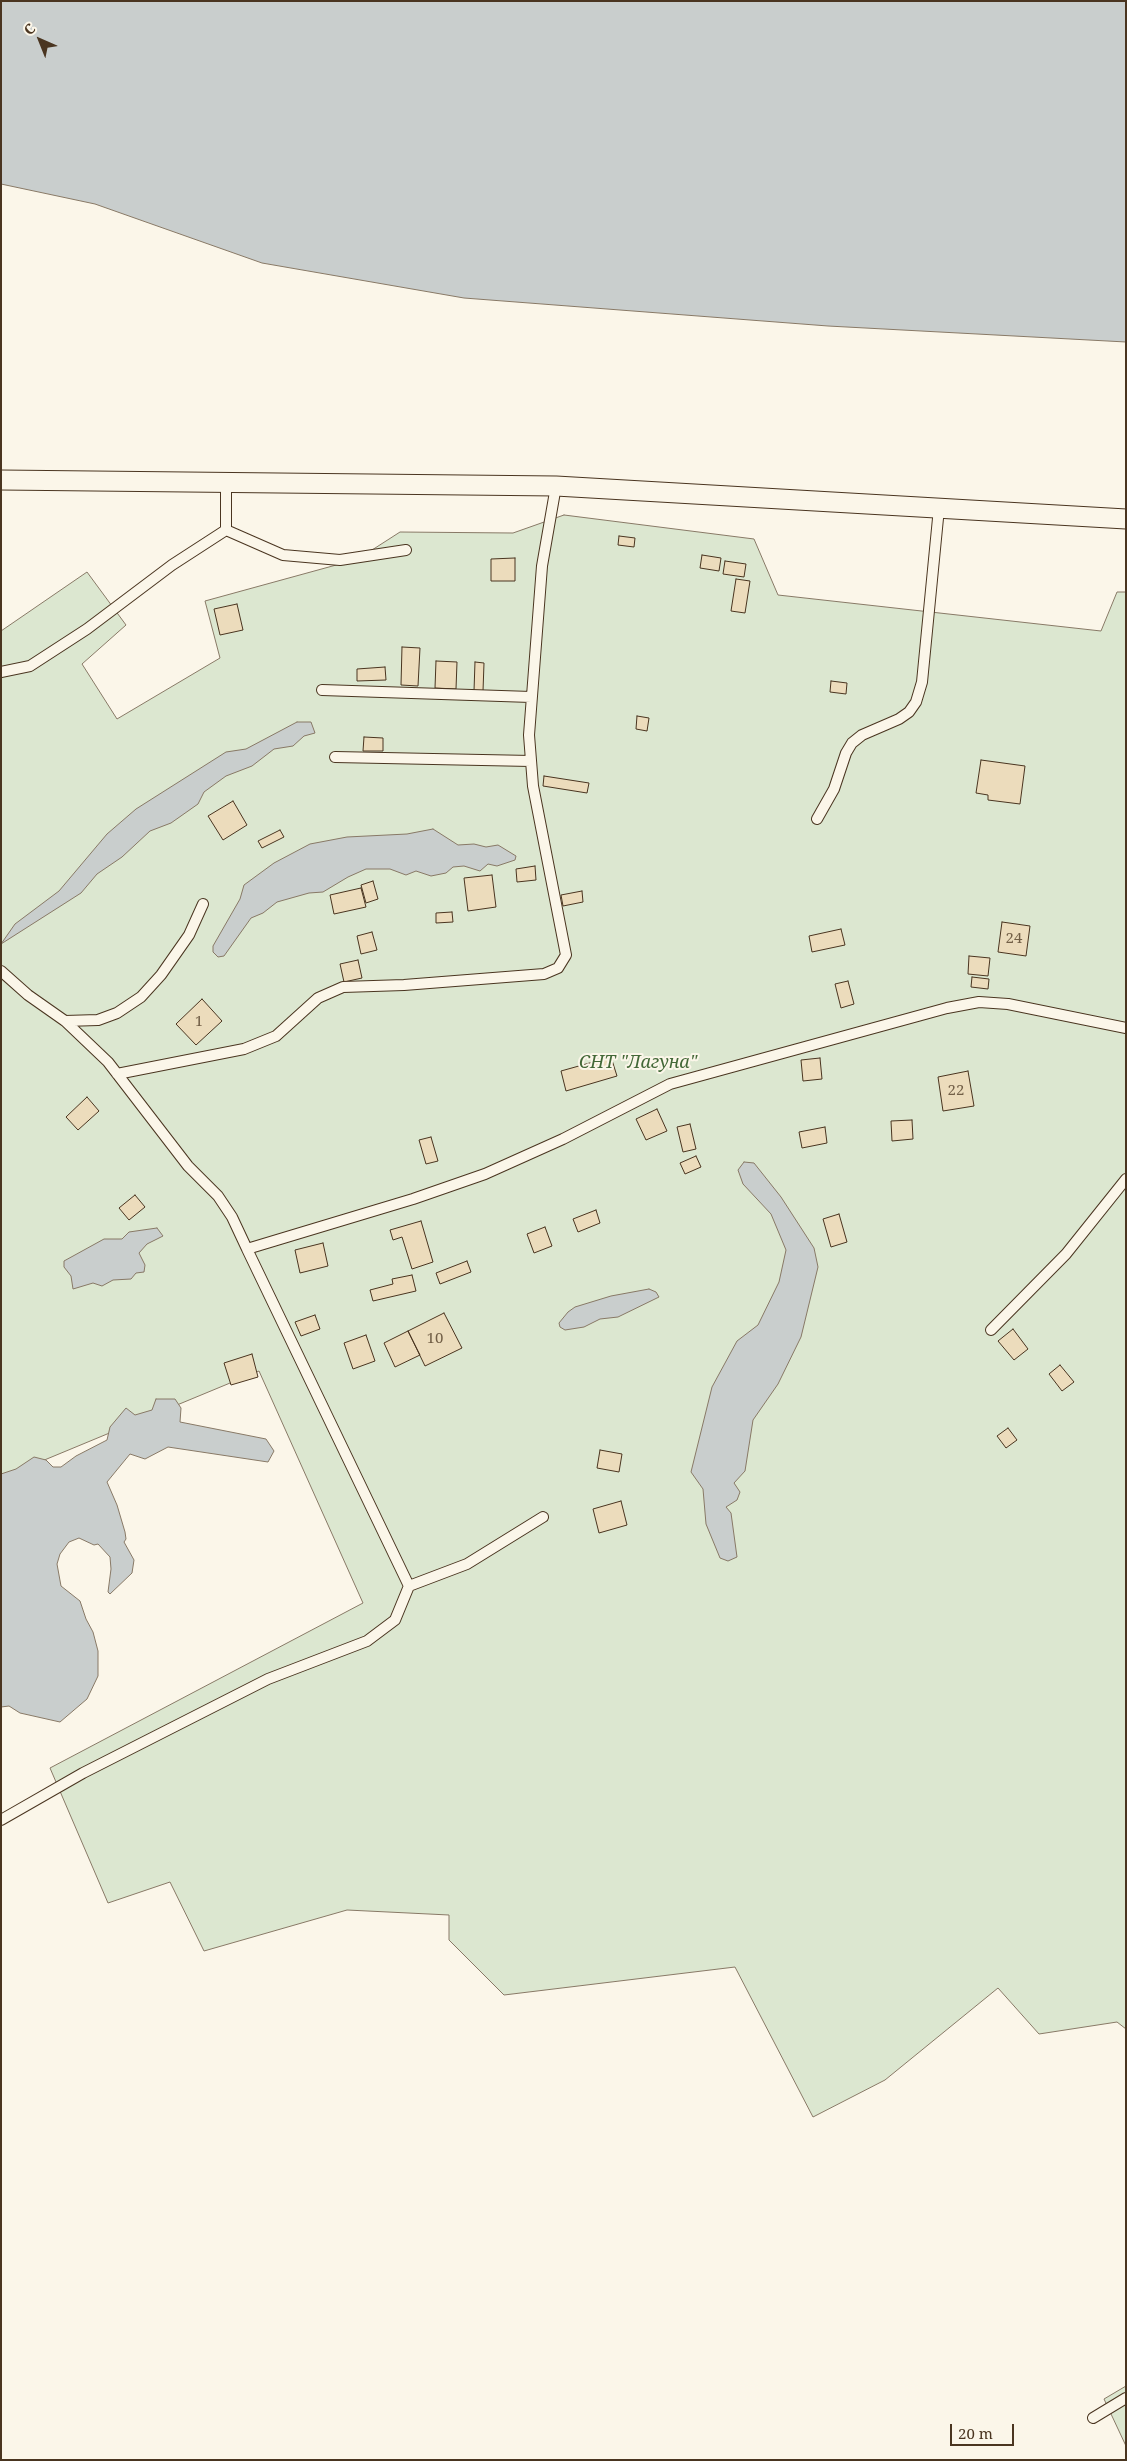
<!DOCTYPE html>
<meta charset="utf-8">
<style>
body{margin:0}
#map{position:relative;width:1127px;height:2461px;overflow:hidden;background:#fbf6e9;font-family:"Noto Serif",serif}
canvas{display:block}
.frame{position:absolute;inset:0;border:2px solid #4a3520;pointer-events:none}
.north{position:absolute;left:15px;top:15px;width:50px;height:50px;-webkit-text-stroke:4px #fbf6e9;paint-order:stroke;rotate:316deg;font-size:14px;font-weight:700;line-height:20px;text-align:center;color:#4a3520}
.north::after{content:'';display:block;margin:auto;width:18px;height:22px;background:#4a3520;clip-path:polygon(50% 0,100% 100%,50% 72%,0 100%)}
.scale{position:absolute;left:950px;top:2424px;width:64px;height:22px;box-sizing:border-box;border:2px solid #4a3520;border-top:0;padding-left:6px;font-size:15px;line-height:18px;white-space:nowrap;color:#4a3520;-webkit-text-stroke:4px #fbf6e9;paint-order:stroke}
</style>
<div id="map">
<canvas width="1127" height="2461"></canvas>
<div class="frame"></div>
<div class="north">С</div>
<div class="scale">20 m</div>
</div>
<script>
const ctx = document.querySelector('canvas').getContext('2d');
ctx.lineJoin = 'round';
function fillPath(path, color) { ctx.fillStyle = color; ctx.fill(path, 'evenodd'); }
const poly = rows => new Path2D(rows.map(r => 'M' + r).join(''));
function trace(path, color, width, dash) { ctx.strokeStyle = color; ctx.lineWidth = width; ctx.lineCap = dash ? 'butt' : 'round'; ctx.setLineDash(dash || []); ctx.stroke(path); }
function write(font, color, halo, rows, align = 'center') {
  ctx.font = font + ' "Noto Serif",serif'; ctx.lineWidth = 4; ctx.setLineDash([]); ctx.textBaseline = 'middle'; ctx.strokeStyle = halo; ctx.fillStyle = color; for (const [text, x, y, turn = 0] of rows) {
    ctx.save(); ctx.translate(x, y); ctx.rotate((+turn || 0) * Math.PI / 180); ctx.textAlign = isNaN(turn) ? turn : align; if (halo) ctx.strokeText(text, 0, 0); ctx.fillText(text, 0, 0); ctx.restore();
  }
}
const green = poly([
 [564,515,754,539,778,595,1101,631,1117,592,1126,592,1126,2029,1117,2022,1039,2034,998,1988,885,2080,813,2117,735,1967,504,1995,449,1940,449,1915,347,1910,204,1951,170,1882,108,1903,50,1768,363,1603,259,1371,1,1478,1,631,87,572,126,625,82,664,117,719,220,658,205,601,358,559,400,532,513,533,564,515],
 [1126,2386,1126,2446,1104,2399,1126,2386]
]);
const water = poly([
 [1,1,1126,1,1126,342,828,326,464,298,262,263,95,204,1,184,1,1],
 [297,722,311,722,315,733,304,736,293,746,274,749,252,766,226,776,204,792,198,804,171,823,150,831,122,857,97,874,81,893,1,944,15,924,59,891,107,834,136,809,226,752,246,749,297,722],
 [433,829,458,845,474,844,486,847,498,845,516,856,515,860,497,866,488,864,480,871,464,866,453,867,446,873,431,876,416,871,406,875,390,869,366,869,348,877,323,892,309,893,277,902,263,913,251,918,224,956,218,957,213,952,213,946,240,899,244,885,274,863,310,844,347,837,407,834,433,829],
 [744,1162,754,1163,781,1197,814,1248,818,1267,801,1337,778,1384,753,1420,745,1471,734,1483,740,1492,737,1500,726,1507,731,1513,737,1557,728,1561,720,1558,706,1524,703,1489,691,1472,712,1387,737,1341,758,1325,779,1282,786,1250,771,1214,743,1184,738,1170,744,1162],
 [157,1228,163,1236,147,1244,139,1253,145,1265,144,1272,136,1273,131,1279,113,1280,102,1286,93,1283,73,1289,71,1276,64,1267,64,1261,104,1239,122,1239,129,1232,157,1228],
 [649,1289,656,1292,659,1297,618,1317,600,1319,584,1327,565,1330,560,1327,559,1323,568,1312,575,1307,611,1296,649,1289],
 [156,1399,175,1399,181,1408,180,1422,266,1439,274,1451,268,1462,168,1447,145,1459,130,1454,107,1482,117,1505,125,1532,126,1539,124,1542,134,1560,132,1573,110,1594,108,1592,111,1569,110,1557,98,1544,94,1545,79,1538,69,1542,60,1554,57,1564,61,1586,80,1601,86,1619,93,1632,98,1651,98,1676,87,1699,60,1722,20,1713,9,1706,1,1707,1,1474,16,1469,34,1457,46,1460,53,1467,61,1467,76,1456,107,1440,110,1427,126,1408,135,1415,152,1410,156,1399]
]);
const building = poly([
 [619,536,635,538,634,547,618,545,619,536],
 [702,555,721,558,719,571,700,568,702,555],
 [515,558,515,581,491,581,491,559,515,558],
 [725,561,746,564,744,577,723,574,725,561],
 [736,579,750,581,745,613,731,611,736,579],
 [237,604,243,630,220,635,214,609,237,604],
 [402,647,420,648,418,686,401,685,402,647],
 [436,661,457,662,456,689,435,688,436,661],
 [475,662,484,663,483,691,474,691,475,662],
 [385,667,386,680,357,681,357,669,385,667],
 [831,681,847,683,846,694,830,692,831,681],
 [637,716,649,718,647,731,636,729,637,716],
 [364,737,383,738,383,751,363,751,364,737],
 [981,760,1025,766,1020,804,988,800,988,795,976,793,981,760],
 [544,776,589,783,587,793,543,786,544,776],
 [233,801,247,825,223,840,208,816,233,801],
 [280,830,284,837,262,848,258,841,280,830],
 [535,866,536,880,517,882,516,869,535,866],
 [492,875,496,907,468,911,464,878,492,875],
 [373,881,378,899,366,903,361,885,373,881],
 [361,888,366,907,334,914,330,895,361,888],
 [582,891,583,902,563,906,561,895,582,891],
 [452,912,453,922,436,923,436,913,452,912],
 [1002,922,1030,926,1026,956,998,952,1002,922],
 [841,929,845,945,812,952,809,936,841,929],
 [372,932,377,950,361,954,357,936,372,932],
 [969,956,990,958,988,976,968,974,969,956],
 [358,960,362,978,344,982,340,964,358,960],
 [972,977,989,979,988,989,971,987,972,977],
 [848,981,854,1004,841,1008,835,984,848,981],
 [202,999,222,1021,196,1045,176,1024,202,999],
 [611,1057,617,1076,566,1091,561,1071,611,1057],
 [820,1058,822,1079,803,1081,801,1060,820,1058],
 [968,1071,974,1106,943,1111,938,1077,968,1071],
 [87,1097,99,1111,78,1130,66,1117,87,1097],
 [657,1109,667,1131,646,1140,636,1119,657,1109],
 [912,1120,913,1139,892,1141,891,1121,912,1120],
 [690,1124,696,1149,683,1152,677,1127,690,1124],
 [825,1127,827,1143,802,1148,799,1132,825,1127],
 [431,1137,438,1161,426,1164,419,1140,431,1137],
 [696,1156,701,1167,685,1174,680,1163,696,1156],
 [135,1195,145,1207,129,1220,119,1208,135,1195],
 [596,1210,600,1223,578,1232,573,1219,596,1210],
 [839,1214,847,1242,831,1247,823,1219,839,1214],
 [421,1221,433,1262,412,1269,402,1237,393,1240,390,1230,421,1221],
 [545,1227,552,1246,534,1253,527,1234,545,1227],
 [323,1243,328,1266,300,1273,295,1250,323,1243],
 [467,1261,471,1272,440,1284,436,1273,467,1261],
 [412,1275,416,1291,373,1301,370,1290,393,1284,392,1279,412,1275],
 [444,1313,462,1348,425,1366,408,1331,444,1313],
 [315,1315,320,1329,301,1336,295,1322,315,1315],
 [1013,1329,1028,1349,1014,1360,998,1341,1013,1329],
 [408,1331,420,1355,395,1367,384,1343,408,1331],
 [366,1335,375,1361,353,1369,344,1343,366,1335],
 [252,1354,258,1377,231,1385,224,1363,252,1354],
 [1060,1365,1074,1382,1062,1391,1049,1374,1060,1365],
 [1008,1428,1017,1440,1006,1448,997,1436,1008,1428],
 [600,1450,622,1454,619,1472,597,1468,600,1450],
 [621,1501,627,1525,599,1533,593,1509,621,1501]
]);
const service = poly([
 [226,530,283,555,340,560,406,550],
 [1,672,30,666,87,629,172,565,226,530,226,481],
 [322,690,531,697],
 [335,757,531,761],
 [817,819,834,789,846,753,852,743,862,735,899,719,909,712,916,702,922,682,939,508],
 [1,971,28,995,65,1021,108,1062,188,1166,218,1196,232,1217,247,1249,413,1199,485,1174,563,1139,670,1084,947,1008,979,1002,1008,1004,1126,1028],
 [65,1021,98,1020,117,1013,141,997,161,975,189,935,203,904],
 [117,1074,244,1049,276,1036,318,998,343,987,404,985,544,974,558,968,566,955,533,786,529,735,542,566,556,486],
 [991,1330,1066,1254,1126,1179],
 [409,1586,467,1564,543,1517],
 [1,1820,83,1773,268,1679,367,1641,395,1620,409,1586,247,1249],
 [1093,2418,1126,2398]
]);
const minor = poly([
 [1,480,556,486,1126,519]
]);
const numberNames = [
 ["24",1014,939],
 ["1",199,1022],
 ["22",956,1091],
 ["10",435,1339]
];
const parkNames = [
 ["СНТ \"Лагуна\"",638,1063]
];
fillPath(green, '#dce7d0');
trace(green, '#887966', 1);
fillPath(water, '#c9cecd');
trace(water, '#887966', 1);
fillPath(building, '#ecdcbc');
trace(building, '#4a3520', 1);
trace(service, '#4a3520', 12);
trace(minor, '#4a3520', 21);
trace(service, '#fbf6e9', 10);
trace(minor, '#fbf6e9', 19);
write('15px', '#725f47', null, numberNames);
write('italic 18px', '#436837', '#fbf6e9', parkNames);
</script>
